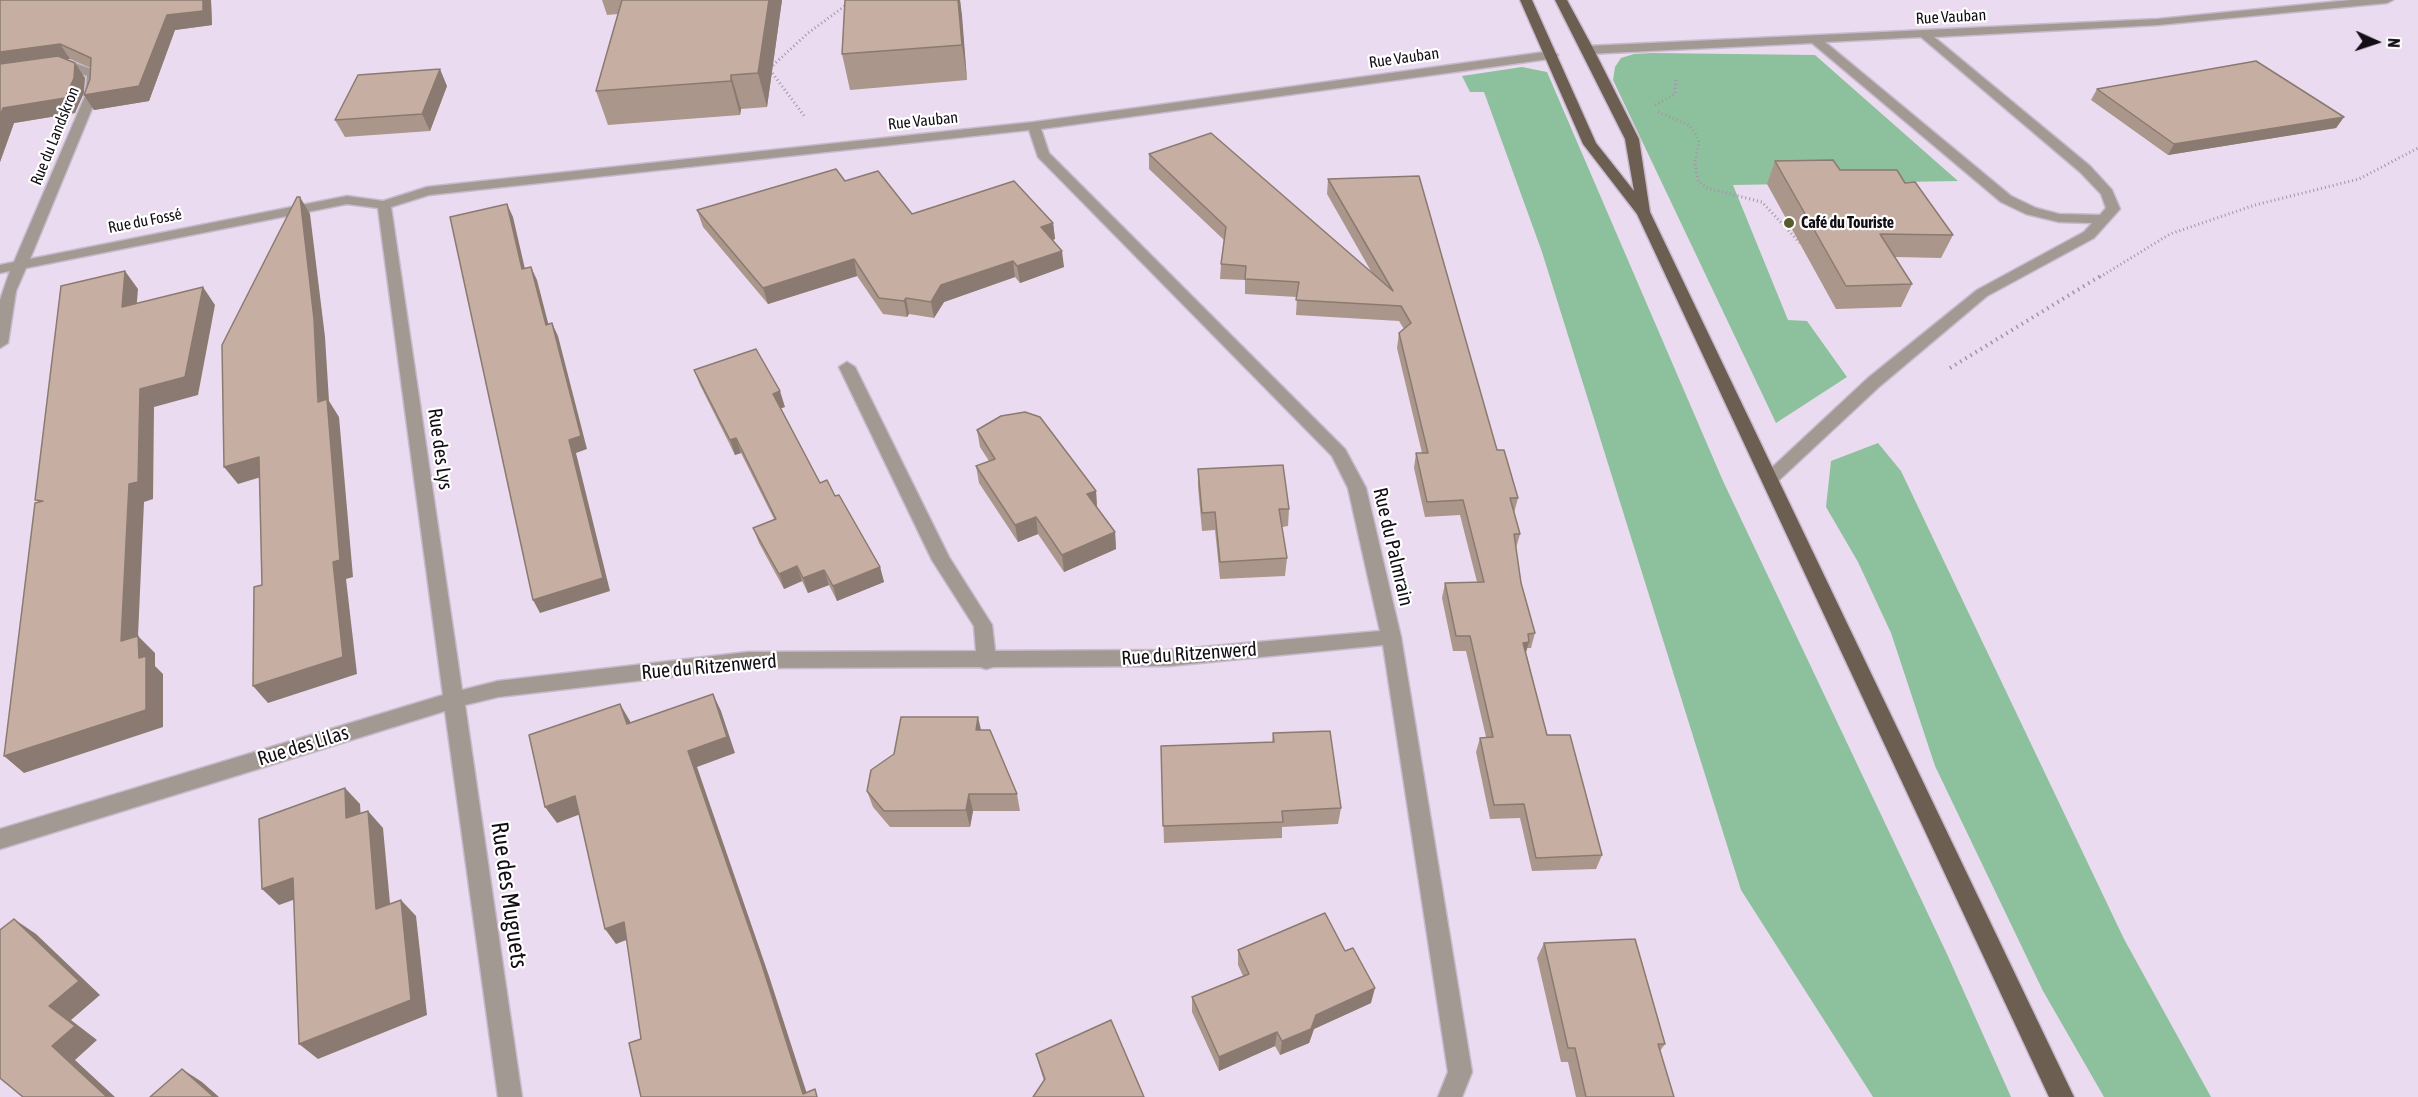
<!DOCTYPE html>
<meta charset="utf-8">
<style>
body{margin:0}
#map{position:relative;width:2418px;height:1097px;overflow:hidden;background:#ebdbf0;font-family:"Asap Condensed",sans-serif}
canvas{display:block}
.north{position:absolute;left:2346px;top:12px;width:60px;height:60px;-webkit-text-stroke:4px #fff;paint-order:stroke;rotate:93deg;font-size:16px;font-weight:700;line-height:24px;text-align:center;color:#130e15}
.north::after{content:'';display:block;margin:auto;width:21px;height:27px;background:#130e15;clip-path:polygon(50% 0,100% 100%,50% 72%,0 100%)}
</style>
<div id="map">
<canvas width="2418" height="1097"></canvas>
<div class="north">N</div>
</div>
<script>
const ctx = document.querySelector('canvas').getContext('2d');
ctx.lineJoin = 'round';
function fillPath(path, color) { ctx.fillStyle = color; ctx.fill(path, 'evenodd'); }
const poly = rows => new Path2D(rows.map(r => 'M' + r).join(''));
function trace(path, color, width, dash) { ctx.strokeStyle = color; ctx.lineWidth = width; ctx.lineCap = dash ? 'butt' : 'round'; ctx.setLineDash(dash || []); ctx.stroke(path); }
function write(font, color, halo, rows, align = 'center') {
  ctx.font = font + ' "Asap Condensed",sans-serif'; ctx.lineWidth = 4.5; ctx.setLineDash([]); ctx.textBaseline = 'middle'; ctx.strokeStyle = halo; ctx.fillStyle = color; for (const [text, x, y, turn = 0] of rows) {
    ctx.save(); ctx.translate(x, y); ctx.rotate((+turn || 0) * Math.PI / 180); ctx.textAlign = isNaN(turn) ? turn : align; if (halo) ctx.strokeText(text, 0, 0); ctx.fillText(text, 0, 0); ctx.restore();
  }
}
const green = poly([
 [1653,53,1815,55,1958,181,1733,185,1788,320,1807,321,1847,377,1776,423,1613,80,1615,67,1621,58,1634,54],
 [1522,67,1547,72,1723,481,1947,954,2011,1097,1873,1097,1741,890,1542,252,1484,92,1470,92,1462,76],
 [1878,443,1901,471,2124,939,2211,1097,2104,1097,2043,991,1935,766,1891,633,1858,562,1826,507,1831,461]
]);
const pathFar1 = poly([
 [770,68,808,33,853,0],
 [770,70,805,117],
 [1655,105,1675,94,1676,77],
 [1658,112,1689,125,1695,133,1699,142,1695,163,1698,181,1707,188,1762,202,1800,243],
 [2100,277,2170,234,2255,205,2359,179,2418,148]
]);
const path = poly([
 [1950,368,2102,275]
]);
const minor = poly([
 [2351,0,2393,0,2387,3,2158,25,1934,37,2090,166,2112,190,2120,209,2094,238,1987,296,1880,386,1777,482,1771,484,1765,482,1762,478,1765,474,1868,378,1977,290,2084,232,2092,223,2059,222,2026,214,2001,202,1812,43,1588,54,1582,50,1588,46,2158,19,2351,0],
 [1921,37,2080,172,2101,194,2106,208,2100,215,2059,214,2036,208,2011,196,1825,42,1921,37],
 [1552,51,1558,55,1556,58,1041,129,1049,153,1345,449,1366,488,1401,637,1472,1072,1462,1097,1438,1097,1448,1072,1383,645,1169,666,993,667,986,669,980,667,748,668,498,697,465,705,522,1097,498,1097,445,711,0,849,0,829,443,695,378,208,347,204,26,268,16,291,8,343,0,348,0,300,10,271,0,273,0,265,14,262,86,94,87,76,68,69,50,69,50,63,69,61,97,71,98,94,30,259,347,196,383,201,427,187,1034,122,1552,51],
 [1029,130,1038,157,1332,456,1348,488,1380,631,1169,650,995,651,992,625,949,557,855,367,847,362,839,367,932,560,974,626,976,651,748,652,498,681,462,690,391,207,429,195,1029,130]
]);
const major = poly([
 [1520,0,1532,0,1596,143,1634,191,1625,139,1555,0,1567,0,1594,50,1639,139,1650,212,2074,1097,2049,1097,1637,214,1583,144,1520,0]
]);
const wall = poly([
 [0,0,211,0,212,25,175,30,149,101,94,110,84,95,90,79,91,68,70,59,66,59,85,78,75,113,14,123,0,162],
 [602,0,782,0,767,107,741,109,740,115,608,125,596,91,618,14,607,15],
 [845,0,960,0,967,80,850,90,842,54],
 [447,86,430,131,345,137,335,120],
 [2097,89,2344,117,2336,128,2168,155,2091,100],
 [1149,154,1372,273,1327,194,1328,179,1497,450,1518,498,1514,513,1520,534,1516,548,1521,583,1535,633,1531,648,1527,648,1526,652,1547,735,1602,855,1596,869,1532,871,1520,818,1490,819,1476,752,1480,738,1486,737,1466,651,1453,651,1442,598,1445,583,1477,582,1460,515,1425,517,1414,468,1416,453,1422,453,1397,348,1399,333,1404,329,1399,321,1296,315,1297,297,1245,294,1245,280,1220,279,1221,264,1224,240,1149,169],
 [1775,161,1840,170,1905,183,1953,235,1941,258,1895,257,1912,284,1901,307,1836,309,1767,184],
 [845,181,912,214,1053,223,1055,239,1053,240,1064,267,1020,283,1015,277,944,302,934,318,909,314,907,317,883,314,857,276,768,304,703,227,697,210],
 [694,370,785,407,781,408,820,483,835,496,880,567,884,582,837,601,829,585,808,593,802,581,784,589,759,543,753,528,774,519,741,453,735,455,700,385],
 [977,430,1096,491,1097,508,1115,532,1116,549,1064,572,1038,534,1018,542,979,483,976,466,989,461,980,447],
 [1198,469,1289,509,1288,526,1282,527,1287,558,1285,576,1220,579,1215,530,1202,531,1198,487],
 [981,730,1017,794,1020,811,973,811,970,827,890,827,873,807,867,791],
 [1273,733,1341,808,1338,824,1282,827,1282,838,1164,843,1161,746,1272,742],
 [1544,943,1665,1044,1660,1051,1674,1097,1576,1097,1568,1062,1561,1062,1537,958],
 [1238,950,1371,1003,1314,1029,1309,1043,1280,1055,1275,1046,1219,1071,1192,1012,1192,997,1243,976,1238,965],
 [1036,1054,1144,1097,1044,1081,1040,1068]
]);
const shadedWall = poly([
 [203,0,211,0,212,25,175,30,149,101,94,110,84,95,167,15],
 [769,0,782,0,767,107,758,73],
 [958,0,960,0,962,15,967,80,962,45],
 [60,44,70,59,0,68,0,52],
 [75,63,85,78,84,93,75,113,14,123,0,162,0,116,3,108],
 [440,69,447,86,430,131,422,114],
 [731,75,741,109,740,115,731,81],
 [2344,117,2336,128,2168,155,2174,144],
 [300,197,310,214,325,337,329,401,339,417,353,577,346,579,357,674,268,703,253,686,333,562],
 [507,204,513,217,528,282,522,269],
 [1053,223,1055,239,1043,243,1041,227],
 [1062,251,1064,267,1020,283,1017,266],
 [854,259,857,276,768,304,763,288],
 [1013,261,1015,277,944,302,934,318,931,302,941,285],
 [531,267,537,280,552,338,546,325],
 [125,271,138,289,135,325,122,307],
 [203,287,215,305,198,395,154,407,153,499,144,502,138,636,155,653,155,666,163,674,163,727,24,773,4,756,121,641,129,484,140,389],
 [906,298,909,314,907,317,904,301],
 [552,323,558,336,587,449,576,453,610,591,540,613,533,600,569,440],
 [780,391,785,407,778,409,773,394],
 [736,438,741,453,735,455,730,440],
 [259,457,271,474,238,484,224,467],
 [1096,491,1097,508,1087,494],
 [1036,517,1038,534,1018,542,1015,525],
 [1115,532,1116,549,1064,572,1062,555],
 [797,566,802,581,784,589,779,574],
 [880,567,884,582,837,601,833,586],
 [824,570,829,585,808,593,803,578],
 [1529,642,1525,656,1523,643],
 [713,694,721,711,735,753,697,767,769,976,808,1097,803,1094,688,751],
 [620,704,630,721,637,741,627,724],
 [978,717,982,734,976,730],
 [345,788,360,804,362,835,346,818],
 [969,794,973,811,970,827,966,810],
 [575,796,586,812,557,823,545,807],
 [368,811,383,828,392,925,376,909],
 [293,878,310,894,279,905,262,889],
 [401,900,416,916,427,1015,318,1059,299,1044],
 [14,919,36,934,100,995,71,1020,97,1040,75,1060,115,1097,107,1097,52,1046],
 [624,922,634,937,616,944,605,929],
 [1375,988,1371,1003,1314,1029,1309,1043,1280,1055,1282,1041,1316,1015],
 [1277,1032,1275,1046,1219,1071,1219,1057],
 [182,1069,202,1082,219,1097,214,1097]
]);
const building = poly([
 [0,0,203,0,203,11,167,15,139,86,84,95,90,79,91,58,60,44,0,52,0,0],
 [622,0,769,0,758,73,731,75,731,81,596,91,622,0],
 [845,0,958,0,962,45,842,54,845,0],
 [58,56,75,63,74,78,65,98,3,108,0,116,0,64,58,56],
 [2256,61,2344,117,2174,144,2097,89,2256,61],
 [440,69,422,114,335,120,358,75,440,69],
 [1211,133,1393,291,1328,179,1419,176,1497,450,1504,450,1518,498,1510,498,1520,534,1514,534,1521,583,1535,633,1528,634,1529,642,1523,643,1547,735,1570,735,1602,855,1536,858,1524,804,1494,805,1480,738,1493,737,1470,636,1456,636,1445,583,1484,582,1463,500,1427,502,1416,453,1428,453,1399,333,1411,323,1401,306,1296,300,1299,282,1245,279,1246,266,1221,264,1226,227,1149,154,1211,133],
 [1833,160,1840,170,1897,170,1905,183,1915,182,1953,235,1880,234,1912,284,1846,286,1775,161,1833,160],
 [836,169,845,181,878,171,912,214,1014,181,1053,223,1041,227,1062,251,1017,266,1013,261,941,285,931,302,906,298,904,301,879,298,854,259,763,288,697,210,836,169],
 [297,197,300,197,314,319,318,402,327,399,340,560,333,562,343,657,253,686,254,587,262,585,259,457,224,467,222,345,297,197],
 [507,204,522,269,531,267,546,325,552,323,581,436,569,440,603,578,533,600,450,217,507,204],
 [125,271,122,307,203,287,185,377,140,389,138,482,129,484,121,641,138,636,139,658,146,656,146,710,4,756,35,503,43,501,35,500,61,286,125,271],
 [756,349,780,391,773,394,820,483,827,480,835,496,839,495,880,567,833,586,824,570,803,578,797,566,779,574,753,528,776,519,736,438,730,440,694,370,756,349],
 [1025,412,1040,417,1096,491,1087,494,1115,532,1062,555,1036,517,1015,525,976,466,995,459,977,430,1001,416,1025,412],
 [1283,465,1289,509,1279,509,1287,558,1220,562,1215,512,1202,513,1198,469,1283,465],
 [713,694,727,737,688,751,761,962,803,1094,815,1089,817,1097,641,1097,629,1043,641,1039,624,922,605,929,575,796,545,807,529,735,620,704,627,724,713,694],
 [901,717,978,717,976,730,990,730,1017,794,969,794,966,810,884,811,867,791,871,770,894,754,901,717],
 [1330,731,1341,808,1282,811,1283,822,1163,826,1161,746,1274,742,1273,733,1330,731],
 [345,788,346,818,368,811,376,909,401,900,411,1000,299,1044,293,878,262,889,259,819,345,788],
 [1325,913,1345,951,1353,948,1375,988,1316,1015,1311,1029,1282,1041,1277,1032,1219,1057,1192,997,1249,974,1238,950,1325,913],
 [14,919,79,981,49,1006,75,1026,52,1046,107,1097,23,1097,0,1078,0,930,14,919],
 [1635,939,1665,1044,1658,1044,1674,1097,1586,1097,1575,1048,1568,1048,1544,943,1635,939],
 [1111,1020,1144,1097,1033,1097,1045,1079,1036,1054,1111,1020],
 [182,1069,214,1097,150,1097,182,1069]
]);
const markers = [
 [1789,223,6,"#585c2a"]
];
const farStreetnames = [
 ["Rue Vauban",1951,17,-3],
 ["Rue Vauban",1404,58,-8],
 ["Rue Vauban",923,121,-6],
 ["Rue du Landskron",55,136,-68],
 ["Rue du Fossé",145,221,-11]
];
const farPoinames = [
 ["Café du Touriste",1801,223]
];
const streetNames = [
 ["Rue des Lys",440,449,82],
 ["Rue du Palmrain",1393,547,77],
 ["Rue du Ritzenwerd",1189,654,-4],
 ["Rue du Ritzenwerd",709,667,-5],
 ["Rue des Lilas",303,746,-17]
];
const nearStreetnames = [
 ["Rue des Muguets",509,895,82]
];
fillPath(green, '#8dc19d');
trace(minor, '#c8bacd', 3);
trace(major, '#c8bacd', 3);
trace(pathFar1, '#a195a5', 3, [1, 3]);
trace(path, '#a195a5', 4, [1.5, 4.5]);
fillPath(minor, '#a29992');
fillPath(major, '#6c5e51');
fillPath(wall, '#aa968b');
fillPath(shadedWall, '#8b7a71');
fillPath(building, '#c6afa2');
trace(building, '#8b7a71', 1.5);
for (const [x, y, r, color] of markers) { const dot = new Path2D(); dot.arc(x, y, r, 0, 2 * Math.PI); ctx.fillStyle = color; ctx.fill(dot); trace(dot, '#fff', 2); }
write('16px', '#130e15', '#fff', farStreetnames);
write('bold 16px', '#130e15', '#fff', farPoinames, 'left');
write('20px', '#130e15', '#fff', streetNames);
write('24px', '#130e15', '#fff', nearStreetnames);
</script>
